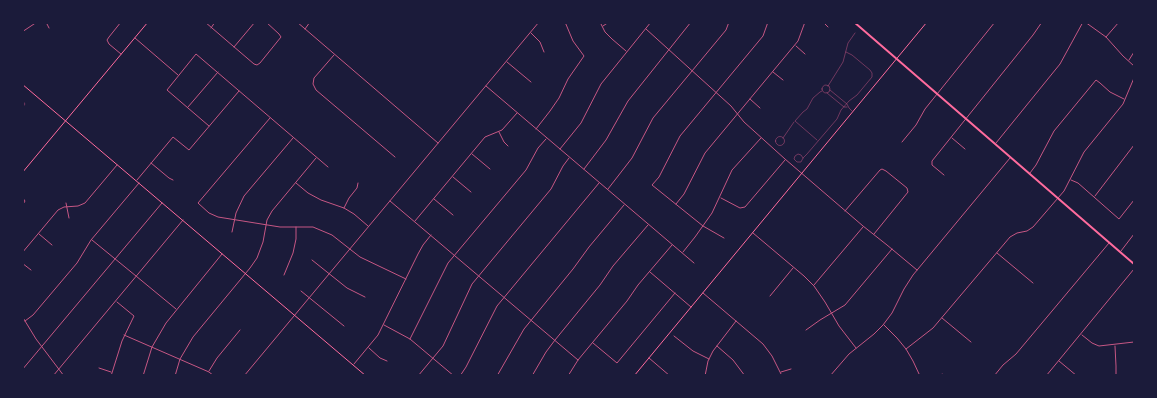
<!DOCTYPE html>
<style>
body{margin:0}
#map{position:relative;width:1157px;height:398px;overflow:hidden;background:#1b1b3a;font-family:"Nunito Sans",sans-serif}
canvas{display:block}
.frame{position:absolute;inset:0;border:24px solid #1b1b3a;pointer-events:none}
</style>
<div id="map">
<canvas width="1157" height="398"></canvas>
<div class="frame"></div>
</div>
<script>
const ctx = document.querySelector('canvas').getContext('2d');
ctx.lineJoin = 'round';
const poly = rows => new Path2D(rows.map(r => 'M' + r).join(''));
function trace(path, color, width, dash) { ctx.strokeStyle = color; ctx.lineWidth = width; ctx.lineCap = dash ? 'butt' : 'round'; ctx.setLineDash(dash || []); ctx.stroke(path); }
const service = poly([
 '822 89a4 4 0 1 1 8 0a4 4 0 1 1-8 0Z',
 [828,86,843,62,848,43,855,33],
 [830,90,847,104,849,108,852,111],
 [827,93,844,107,847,107],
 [22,100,25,104,22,108],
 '775.5 141a4.5 4.5 0 1 1 9 0a4.5 4.5 0 1 1-9 0Z',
 [783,138,794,122],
 [817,140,795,121,803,112,807,109,813,98,820,92,822,91],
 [803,158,801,155,798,154,795,156,794,159,797,162,801,162,803,158,807,154,837,119,841,110,849,101,857,95,872,77,872,73,870,70,852,55,846,52]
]);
const minor = poly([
 [46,22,49,28],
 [121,22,109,37,107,40,109,44,121,54],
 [205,22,254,64,257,65,260,63,281,37,279,34,266,22],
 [297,22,438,143],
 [600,22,605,32,612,39,626,51],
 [823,22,828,27],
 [1085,22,1106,37,1123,56,1134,66],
 [603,26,609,22],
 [211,28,215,22],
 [305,29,310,22],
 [646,29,731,106,744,122,785,159,863,226,887,245,917,270],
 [22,32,37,22],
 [531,33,540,42,544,52],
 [1106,37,1119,22],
 [135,38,178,75],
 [796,46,805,54],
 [234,47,255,22],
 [334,55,314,78,313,84,316,90,395,157],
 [1129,60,1134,52],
 [507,62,531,82],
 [773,72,783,80],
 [486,86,694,263],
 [750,99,760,108],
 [188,107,218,72],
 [270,118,198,203,209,213,218,217,280,227,313,227,332,235,360,257,406,279],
 [209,126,167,90,196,54,328,167],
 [536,129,550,111,559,98,568,79,584,56,573,41,565,22],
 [499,132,504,142,508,146],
 [952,138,965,149],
 [902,142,916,125,925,109,995,22],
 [996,143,1060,64,1083,22],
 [560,149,581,123,601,84,651,22],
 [472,154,490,169],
 [151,163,169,178,173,180],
 [584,169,606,140,628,101,691,22],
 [1030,173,1036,165,1054,131,1096,80,1100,83,1110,92,1124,99],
 [944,175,932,165,932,161,1033,35,1042,22],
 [453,177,471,192],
 [137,180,173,137,189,150,239,91],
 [1071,180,1078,183,1119,219,1134,200],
 [296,183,308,193,321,200,344,208,354,214,368,226],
 [608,189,632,158,653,118,726,30,729,22],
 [1095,196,1134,145],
 [22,197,25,201,22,206],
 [721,198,740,208,745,207,785,160],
 [434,199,453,215],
 [390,201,578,360],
 [66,203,69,218],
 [676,204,684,194,705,153,798,41,805,22],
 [344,208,349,198,357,188,358,183],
 [845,211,880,170,882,169,886,171,907,188,908,192,874,234],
 [415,221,485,137,502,130,517,113],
 [232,232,236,213,244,196,293,138],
 [753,233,804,276,814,286,825,302,839,326,856,348],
 [39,234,52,245],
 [724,238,703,226,652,185,659,177,680,136,763,36,768,22],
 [92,240,136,276,176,309],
 [1121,251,1134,234],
 [683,252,695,237,712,213,732,170,761,138],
 [22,253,58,210,64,207,78,206,85,203,117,165],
 [997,253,1033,283],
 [312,260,347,288,365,297],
 [22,263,31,270],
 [650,272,691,307],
 [284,275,293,253,296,239,296,227],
 [814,285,863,227],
 [301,291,344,326],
 [703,293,763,344,772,356,782,376],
 [770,296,793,268],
 [22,316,36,339,64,376],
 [942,318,971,342],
 [25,321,33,315,77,263,91,240,139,183],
 [384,325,410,339,454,376],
 [884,325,897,338,906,349,913,361,920,376],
 [806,330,820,320,845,305,892,249],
 [124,335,209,372,214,376],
 [1082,335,1092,343,1099,346,1134,342],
 [674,336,693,351,709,359],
 [410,339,448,263,526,170,538,148,546,139],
 [593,343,617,363,675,293],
 [717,346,733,360,745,376],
 [1115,346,1116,366,1116,376],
 [369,348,380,358,387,361],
 [906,349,933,328,1010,237,1017,233,1027,231,1033,227,1064,191,1084,152,1123,104,1134,78],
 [649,358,670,376],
 [1059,361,1077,376],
 [354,364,378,335,418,254,423,245,431,235],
 [99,368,111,372],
 [22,370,162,203],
 [209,371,217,358,240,330],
 [781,372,791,369],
 [53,376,183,220],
 [111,376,122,341,134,316,117,302],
 [143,376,152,347,166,323,222,254],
 [175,376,180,359,193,337,250,268,257,258,263,242,267,220,272,211,316,158],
 [418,376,443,346,472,284,551,189,563,166,569,158],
 [460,376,466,367,497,306,599,183],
 [497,376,524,329,573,269,589,247,624,205],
 [532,376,546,352,555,340,600,285,613,266,648,225],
 [568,376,578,360,627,301,638,285,672,245],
 [705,376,708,361,713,351,736,321],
 [830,376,849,354,874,334,883,325,892,313,904,289,913,275,1010,158],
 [941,376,942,374],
 [994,376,1003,365,1016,354,1109,243],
 [1046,376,1134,269]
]);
const tertiary = poly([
 [244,376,539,22]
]);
const secondary = poly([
 [22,84,366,376],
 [22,173,148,22],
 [634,376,927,22]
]);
const primary = poly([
 [854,22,1134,264]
]);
trace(service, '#c65784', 0.5);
trace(minor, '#c65784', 1);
trace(tertiary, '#c65784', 1);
trace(secondary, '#ff6b9d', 1);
trace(primary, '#ff6b9d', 2);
</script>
